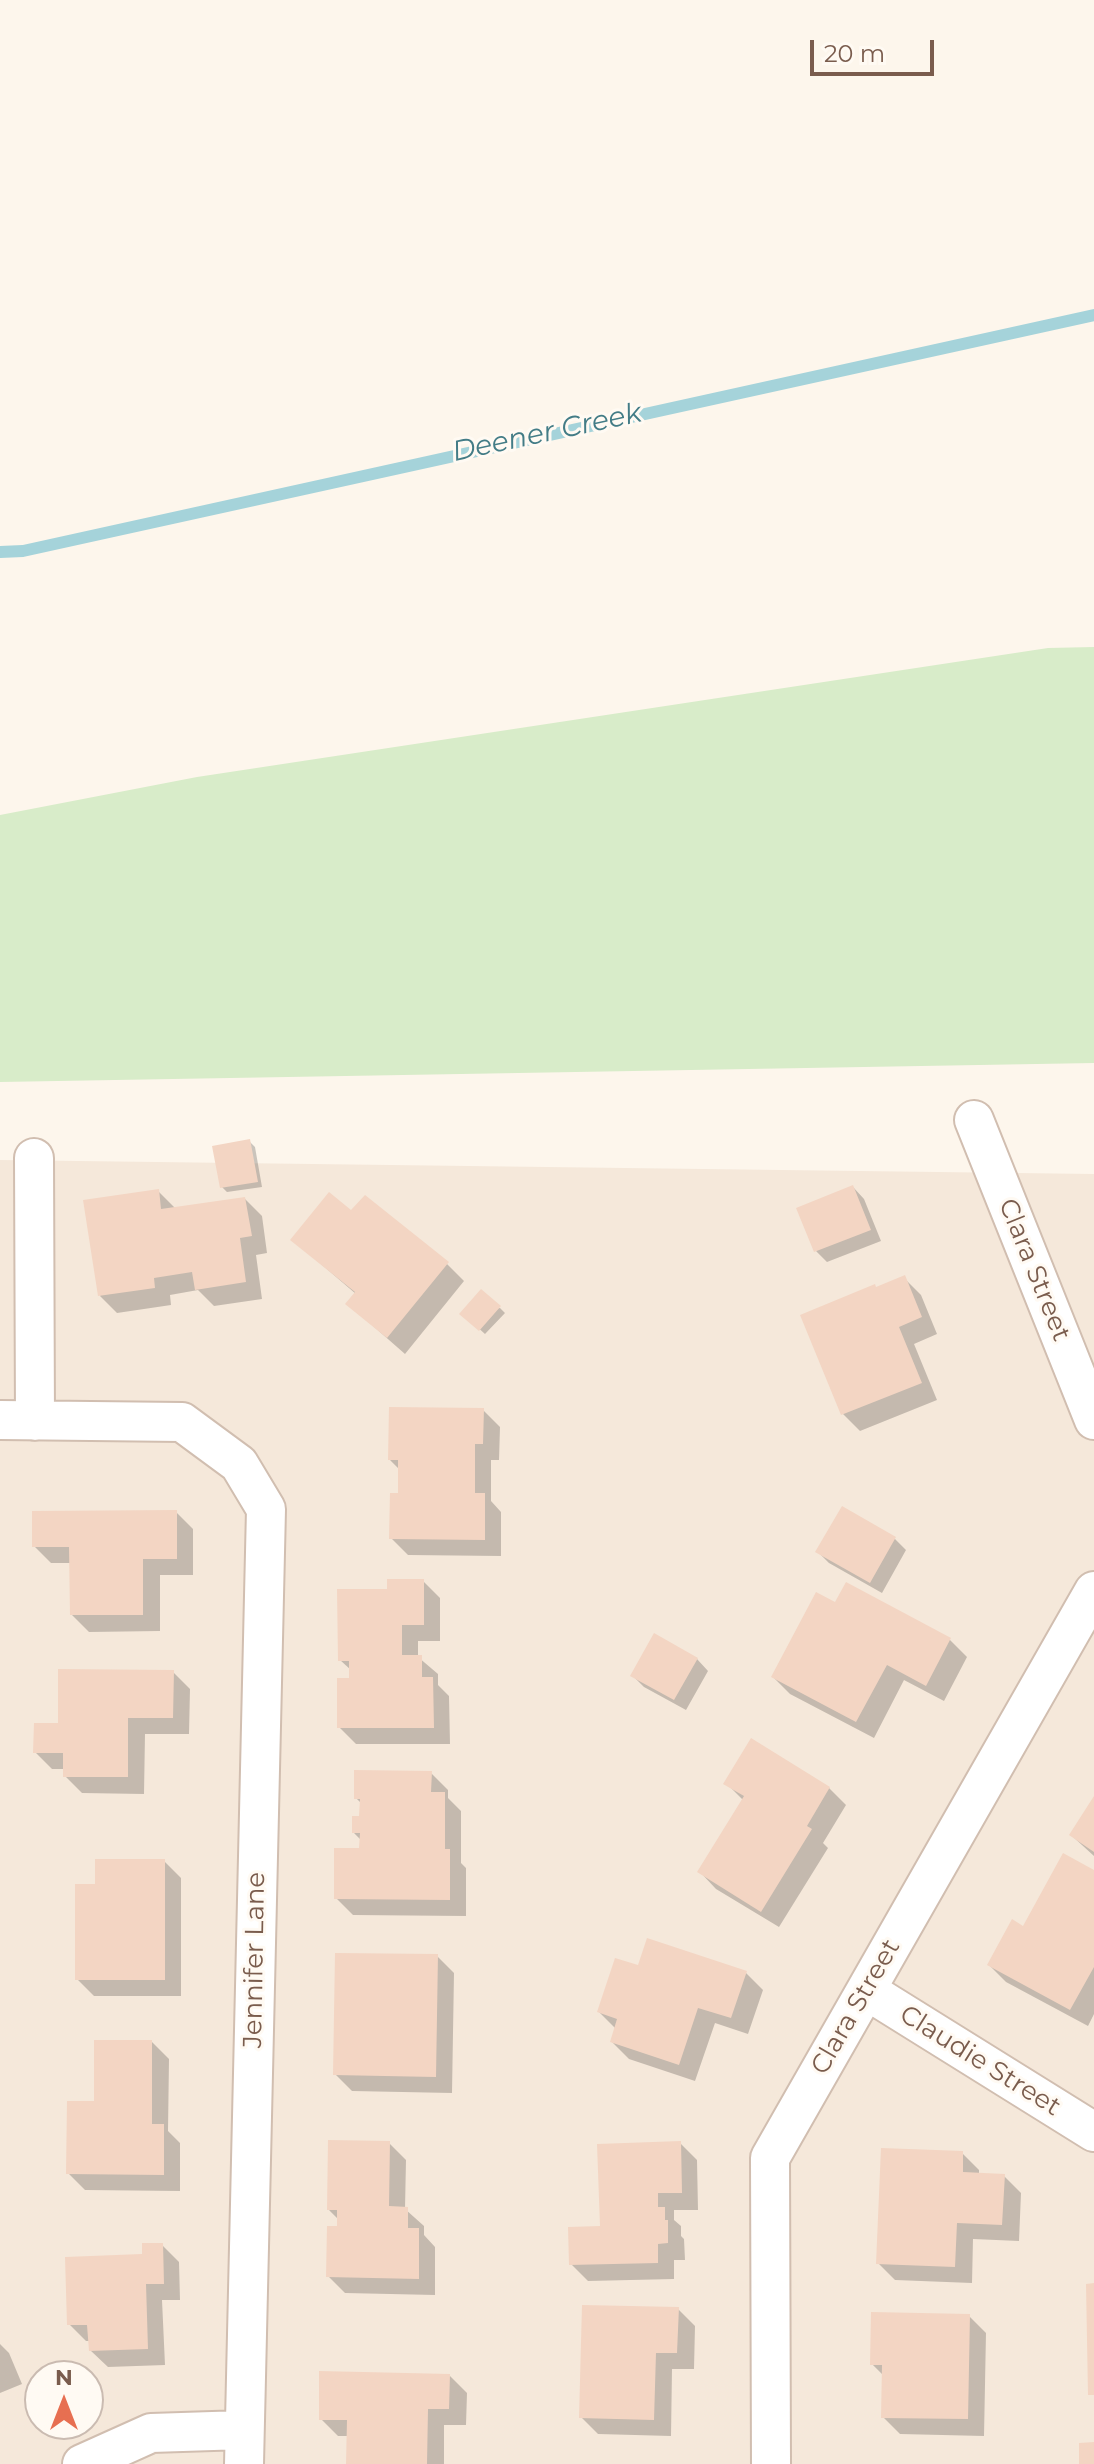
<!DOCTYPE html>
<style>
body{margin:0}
#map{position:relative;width:1094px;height:2464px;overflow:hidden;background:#fdf6ec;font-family:Montserrat,sans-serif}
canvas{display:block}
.north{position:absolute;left:24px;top:2360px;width:80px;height:80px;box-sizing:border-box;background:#fffaf3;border:2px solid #cabbb1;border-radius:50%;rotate:0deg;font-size:22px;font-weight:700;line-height:32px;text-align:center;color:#7a5c4d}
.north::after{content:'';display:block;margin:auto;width:28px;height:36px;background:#e76f51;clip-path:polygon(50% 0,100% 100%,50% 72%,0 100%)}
.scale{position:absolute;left:810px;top:40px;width:124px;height:36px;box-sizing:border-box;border:4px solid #7a5c4d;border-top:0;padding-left:10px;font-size:24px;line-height:28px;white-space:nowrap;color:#7a5c4d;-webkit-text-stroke:6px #fffaf3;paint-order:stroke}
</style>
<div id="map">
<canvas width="1094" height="2464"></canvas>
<div class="north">N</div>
<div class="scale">20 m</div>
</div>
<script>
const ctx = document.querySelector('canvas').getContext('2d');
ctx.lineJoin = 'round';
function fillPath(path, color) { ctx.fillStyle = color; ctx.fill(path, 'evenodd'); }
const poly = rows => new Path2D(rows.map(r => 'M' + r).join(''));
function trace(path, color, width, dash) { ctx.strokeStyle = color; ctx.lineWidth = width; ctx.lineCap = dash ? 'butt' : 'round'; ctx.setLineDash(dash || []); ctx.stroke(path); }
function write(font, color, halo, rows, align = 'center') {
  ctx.font = font + ' Montserrat,sans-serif'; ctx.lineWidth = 6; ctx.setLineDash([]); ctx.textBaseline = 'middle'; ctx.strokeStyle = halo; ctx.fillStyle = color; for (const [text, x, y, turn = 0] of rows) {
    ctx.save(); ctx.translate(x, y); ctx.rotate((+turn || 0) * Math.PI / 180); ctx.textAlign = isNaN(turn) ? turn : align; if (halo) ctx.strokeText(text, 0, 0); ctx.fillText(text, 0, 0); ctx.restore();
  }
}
const residential = poly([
 [0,1160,1094,1174,1094,2464,0,2464],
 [40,2376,88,2376,88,2424,40,2424]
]);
const green = poly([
 [1094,647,1094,1063,0,1082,0,815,197,777,1048,648]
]);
const shadow = poly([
 [250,1142,255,1147,262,1187,227,1192,222,1187],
 [853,1187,864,1199,881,1241,827,1262,816,1251],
 [158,1191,175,1208,245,1199,262,1216,267,1253,256,1255,262,1299,214,1306,198,1290,170,1295,171,1305,117,1313,100,1296],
 [352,1213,447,1264,464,1281,405,1354,348,1304,356,1294,293,1240],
 [904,1278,921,1295,937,1334,914,1344,937,1400,860,1431,843,1414,877,1289],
 [500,1308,505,1313,485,1334,462,1313],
 [483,1410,500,1427,499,1460,491,1460,491,1501,501,1512,501,1556,408,1555,391,1538,400,1495,400,1470,390,1460],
 [176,1512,193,1529,193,1575,160,1575,160,1631,89,1632,72,1615,72,1563,51,1563,34,1546],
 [895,1539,906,1550,882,1593,829,1563,818,1552],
 [423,1581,440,1598,440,1641,418,1641,418,1657,438,1674,438,1685,449,1696,450,1744,356,1744,339,1727,351,1680,351,1670,340,1660],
 [847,1585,950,1640,967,1657,944,1701,904,1680,874,1738,790,1694,773,1677,836,1605],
 [697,1659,708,1671,686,1710,644,1687,633,1676],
 [173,1672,190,1689,189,1734,145,1734,144,1794,82,1793,65,1776,65,1769,52,1769,35,1752,60,1725],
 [752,1741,829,1788,846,1805,823,1843,828,1848,779,1927,716,1889,700,1872,744,1801,726,1783],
 [431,1773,448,1790,448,1798,461,1811,461,1863,466,1868,466,1916,353,1915,336,1898,361,1850,361,1840,354,1833,361,1818,362,1804,356,1798],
 [1094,1800,1094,1856,1071,1835],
 [164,1861,181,1878,181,1996,94,1996,77,1979],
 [1094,1872,1094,2014,1088,2026,1006,1982,989,1965,1024,1928],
 [437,1956,454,1973,452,2093,352,2091,335,2074],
 [639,1967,746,1973,763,1990,748,2034,715,2023,695,2081,629,2059,612,2042,616,2029,599,2012],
 [152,2042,169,2059,168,2131,180,2143,180,2191,85,2190,68,2173,96,2103],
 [389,2143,406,2160,405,2209,424,2226,424,2235,435,2247,435,2295,345,2293,328,2276,339,2228,339,2220,329,2210],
 [680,2143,697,2160,698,2210,674,2210,674,2220,681,2226,681,2236,684,2239,685,2260,674,2260,674,2279,588,2281,571,2264],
 [962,2153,979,2170,979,2175,1004,2176,1021,2193,1019,2241,973,2239,972,2283,895,2280,878,2263],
 [162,2245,179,2262,180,2300,162,2300,165,2365,108,2367,90,2350,90,2341,86,2341,69,2324,144,2256],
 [678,2309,695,2326,694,2369,672,2369,671,2436,598,2434,581,2417],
 [969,2316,986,2333,984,2436,900,2434,883,2417,884,2376,872,2364],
 [0,2344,9,2353,22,2384,0,2393],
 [450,2376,467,2393,466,2425,444,2425,444,2464,348,2464,348,2436,338,2436,321,2419]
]);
const stream = poly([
 [0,552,23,551,1094,315]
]);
const building = poly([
 [250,1139,258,1182,220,1188,212,1146],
 [853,1185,871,1230,814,1252,796,1208],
 [159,1189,161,1209,245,1197,252,1236,240,1238,246,1282,195,1290,192,1272,154,1278,155,1288,98,1296,83,1200],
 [329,1192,351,1210,365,1195,449,1262,387,1338,345,1304,355,1292,290,1240],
 [905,1275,922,1317,899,1327,922,1383,841,1415,800,1315,875,1284,876,1287],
 [481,1289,501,1306,479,1331,459,1314],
 [389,1407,484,1408,483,1444,475,1444,475,1493,485,1493,485,1540,389,1539,390,1493,398,1493,398,1460,388,1460],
 [842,1506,896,1537,870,1583,815,1552],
 [177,1510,177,1559,143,1559,143,1615,70,1615,69,1547,32,1547,32,1511],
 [387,1579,424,1579,424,1625,402,1625,402,1655,422,1655,422,1677,433,1677,434,1728,337,1728,337,1678,349,1678,349,1661,338,1661,337,1589,387,1589],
 [846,1582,951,1638,926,1686,887,1665,856,1722,771,1677,816,1592,835,1602],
 [654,1633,698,1658,674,1700,630,1676],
 [58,1669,174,1670,173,1718,128,1718,128,1777,63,1777,63,1753,33,1753,34,1723,58,1723],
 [751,1738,830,1787,807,1826,812,1829,761,1912,697,1872,744,1796,723,1784],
 [354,1770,432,1771,431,1792,445,1792,445,1849,450,1849,450,1900,334,1899,334,1848,359,1848,360,1833,352,1833,352,1816,359,1816,360,1799,354,1799],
 [1094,1796,1094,1852,1069,1835],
 [1063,1853,1094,1870,1094,1967,1070,2010,987,1965,1012,1919,1023,1926],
 [95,1859,165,1859,165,1980,75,1980,75,1884,95,1884],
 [647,1938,747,1971,731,2018,698,2008,679,2065,610,2042,617,2019,597,2012,615,1958,638,1965],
 [335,1953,438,1954,436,2077,333,2075],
 [94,2040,152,2040,152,2124,164,2124,164,2175,66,2174,67,2101,94,2101],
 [328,2140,390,2141,389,2206,408,2207,408,2228,419,2228,419,2279,326,2277,327,2226,337,2226,337,2210,327,2210],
 [681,2141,682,2193,658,2193,658,2207,665,2207,665,2220,668,2220,668,2243,658,2244,658,2263,569,2265,568,2227,600,2226,597,2144],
 [881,2148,963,2151,963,2172,1005,2174,1002,2225,957,2223,955,2267,876,2264],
 [142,2243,163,2243,164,2284,146,2284,148,2349,89,2351,87,2325,67,2325,65,2257,142,2254],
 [1094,2283,1094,2395,1088,2395,1086,2284],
 [582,2305,679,2307,677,2353,656,2353,654,2420,579,2418],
 [871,2312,970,2314,968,2419,881,2418,882,2365,870,2365],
 [319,2371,450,2374,449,2409,428,2409,427,2464,346,2464,347,2420,319,2420],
 [1094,2442,1094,2464,1079,2464,1079,2443]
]);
const minor = poly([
 [974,1120,1094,1420],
 [34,1158,35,1421],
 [0,1420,182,1422,239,1464,266,1509,244,2464],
 [866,1990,1094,2132],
 [82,2464,151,2433,244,2430],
 [771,2464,770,2158,1094,1591]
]);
const streetNames = [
 ["Clara Street",1034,1270,68],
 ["Jennifer Lane",255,1960,-89],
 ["Clara Street",856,2007,-60],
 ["Claudie Street",980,2061,32]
];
const waterNames = [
 ["Deener Creek",547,433,-12]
];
fillPath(residential, '#f5e8da');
fillPath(green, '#d8ecc9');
fillPath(shadow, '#0003');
trace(stream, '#a5d3da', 12);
fillPath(building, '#f3d5c3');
trace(minor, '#d1beb0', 42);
trace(minor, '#fff', 38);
write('26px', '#7a5c4d', '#fffaf3', streetNames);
write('italic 28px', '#437c86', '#fffaf3', waterNames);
</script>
